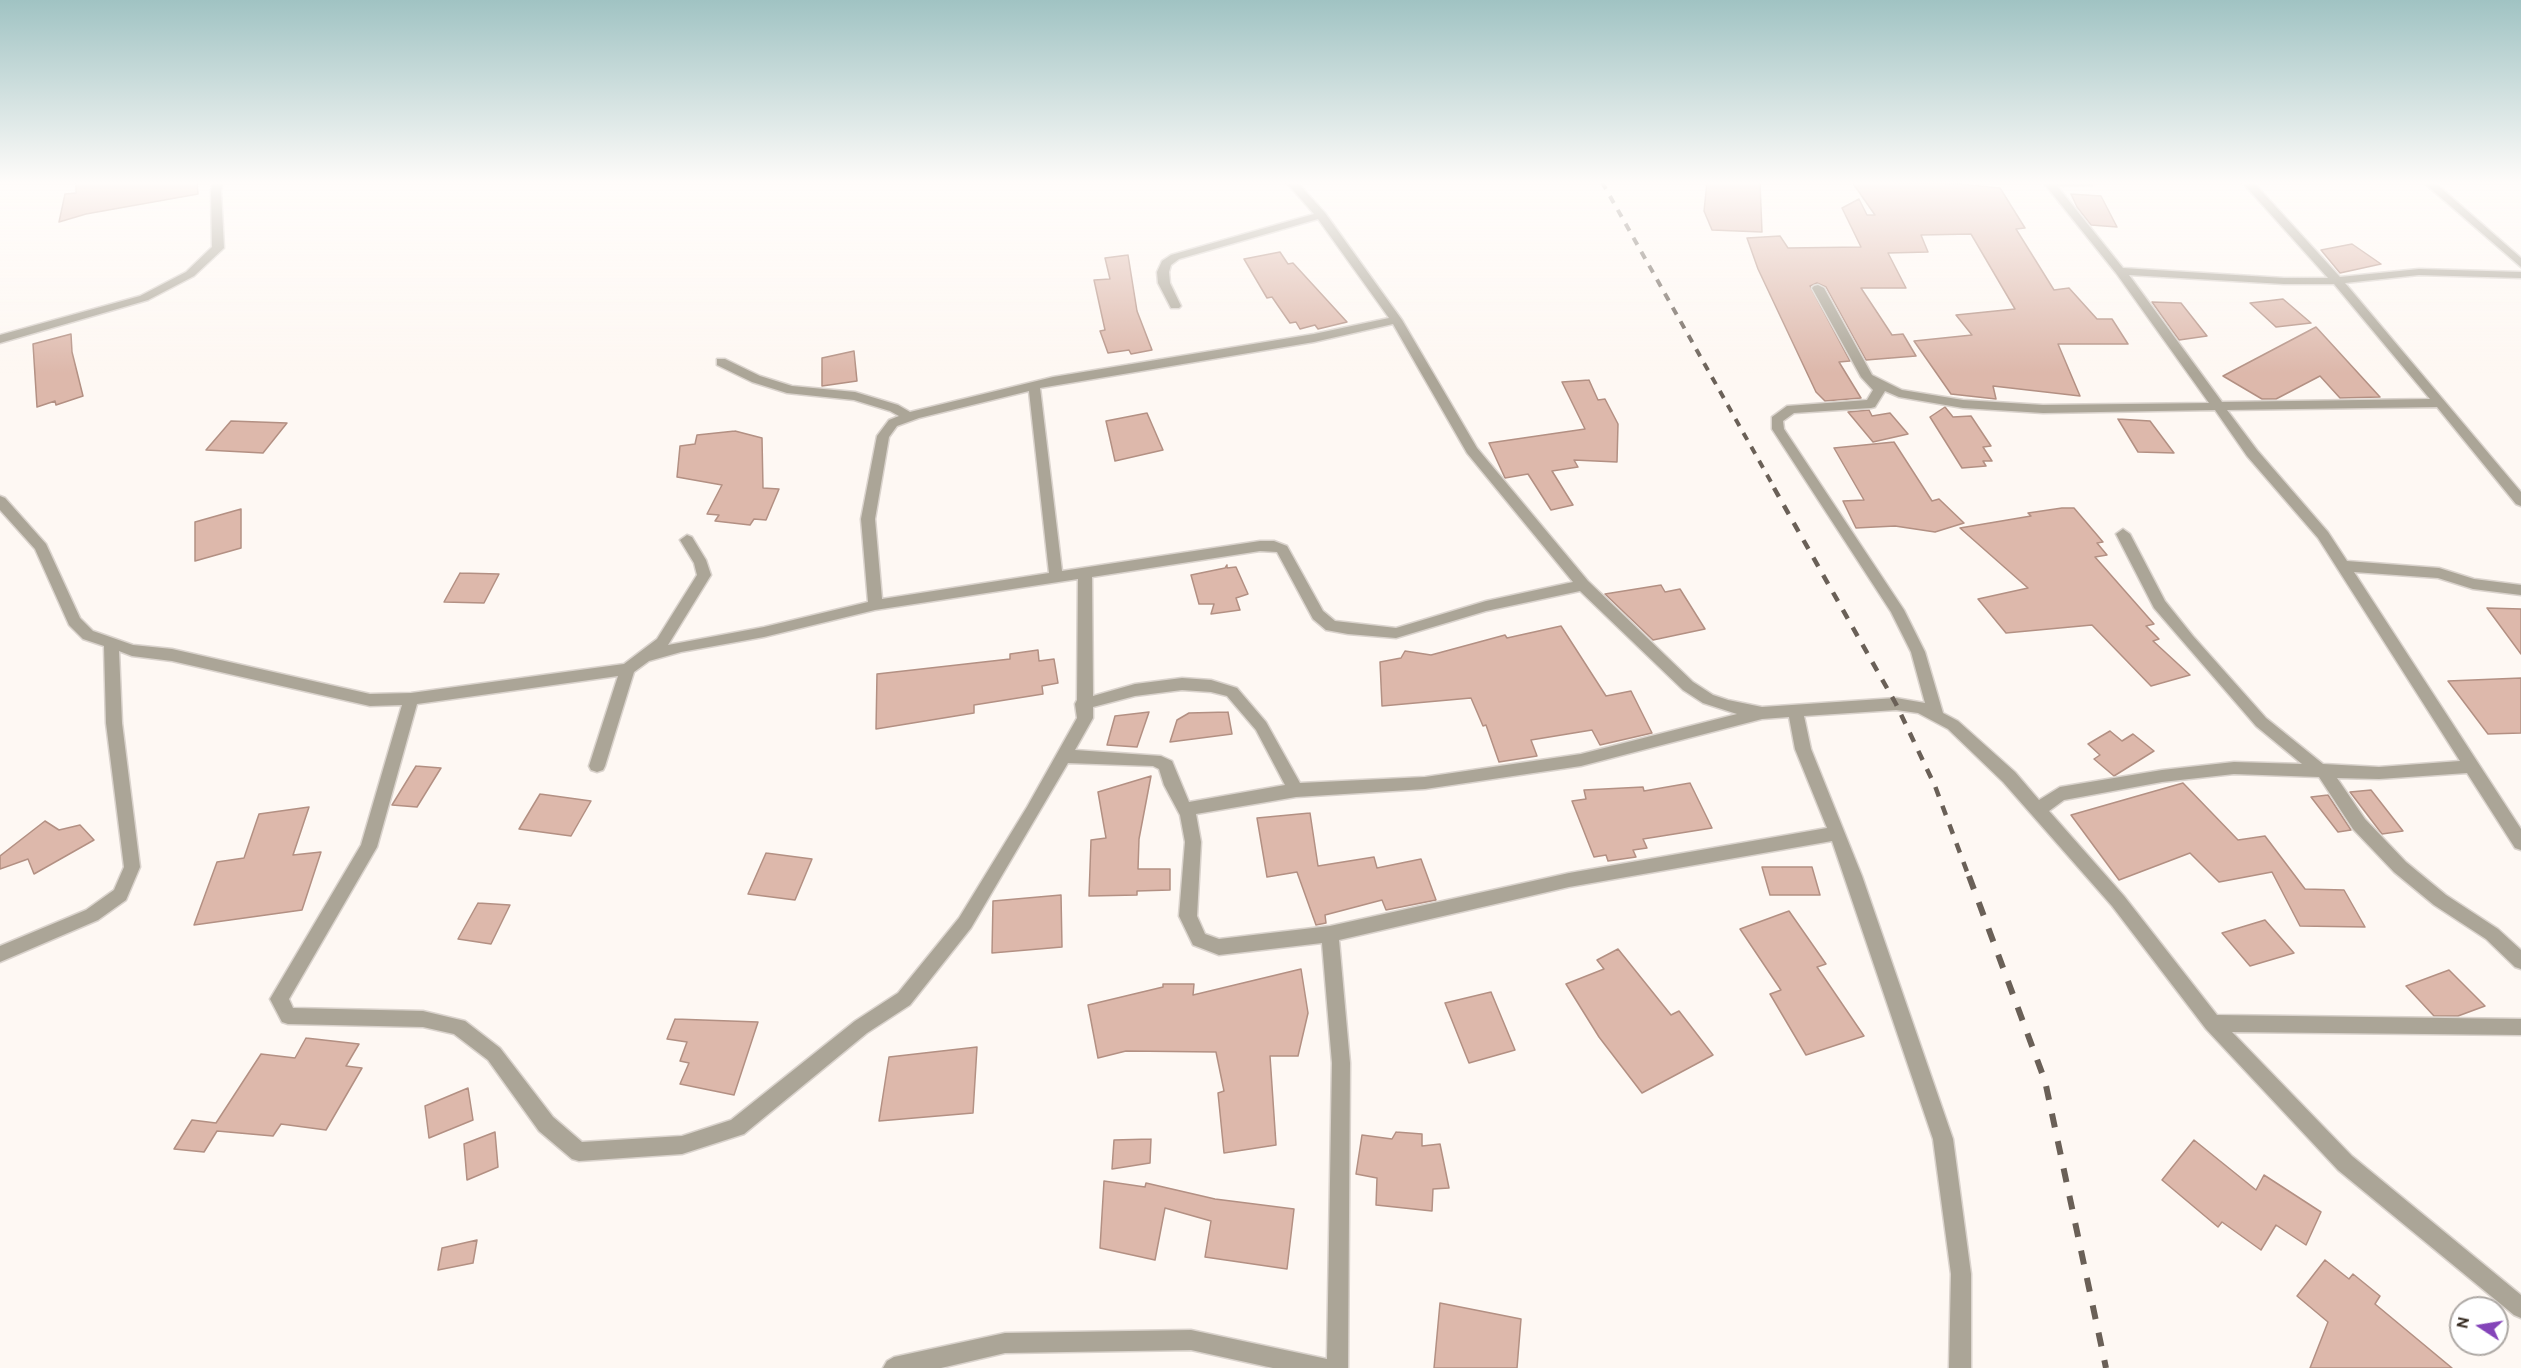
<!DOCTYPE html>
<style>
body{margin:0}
#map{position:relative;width:2521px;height:1368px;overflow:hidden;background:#fef8f3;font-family:Cabin,sans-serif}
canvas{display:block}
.north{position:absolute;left:2449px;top:1296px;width:60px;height:60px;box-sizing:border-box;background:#fff;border:2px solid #aea9a5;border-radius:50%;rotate:282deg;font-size:16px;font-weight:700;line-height:24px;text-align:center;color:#34291f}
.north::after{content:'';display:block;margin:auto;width:21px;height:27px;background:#8444b9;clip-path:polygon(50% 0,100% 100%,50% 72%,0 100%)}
</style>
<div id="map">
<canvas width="2521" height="1368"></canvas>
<div class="north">N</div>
</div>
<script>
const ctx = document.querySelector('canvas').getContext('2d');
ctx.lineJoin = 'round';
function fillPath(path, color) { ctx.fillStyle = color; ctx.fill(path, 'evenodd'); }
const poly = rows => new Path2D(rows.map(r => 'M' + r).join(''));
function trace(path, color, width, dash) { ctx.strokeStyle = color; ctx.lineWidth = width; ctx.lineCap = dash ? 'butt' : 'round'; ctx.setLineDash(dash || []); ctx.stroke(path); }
const building = poly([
 [76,182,197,182,198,194,86,214,59,222,65,194,76,193,76,182],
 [1707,182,1760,182,1762,232,1712,230,1704,211,1707,182],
 [1852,182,1959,184,2000,188,2025,228,2016,229,2054,290,2069,288,2097,319,2112,319,2128,344,2058,344,2080,396,1993,386,1996,399,1951,394,1914,341,1972,335,1956,315,2015,309,1971,234,1921,235,1928,252,1888,253,1906,288,1861,288,1892,335,1903,334,1916,356,1866,360,1826,287,1817,283,1810,286,1850,361,1839,362,1861,398,1825,401,1816,392,1758,269,1747,238,1780,236,1788,248,1861,247,1842,208,1859,199,1867,215,1875,215,1852,182],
 [2071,194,2101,196,2117,227,2091,225,2077,207,2071,194],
 [2352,244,2381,264,2340,273,2321,250,2352,244],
 [1280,252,1288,264,1293,263,1347,322,1318,329,1315,325,1300,329,1296,322,1290,323,1272,297,1267,298,1244,259,1280,252],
 [1128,255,1137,311,1152,350,1131,354,1129,350,1108,353,1100,331,1105,330,1094,280,1110,279,1105,258,1128,255],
 [2283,299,2311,323,2276,327,2250,303,2283,299],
 [2152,302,2181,303,2207,336,2179,340,2152,302],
 [2316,327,2380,397,2340,398,2320,376,2276,399,2262,399,2223,376,2316,327],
 [71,334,72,352,83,396,56,405,55,401,37,407,33,344,71,334],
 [854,351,857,381,822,386,822,358,854,351],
 [1589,380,1598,400,1605,399,1618,424,1617,462,1574,460,1578,467,1552,471,1573,505,1551,510,1528,474,1505,478,1489,443,1585,429,1562,382,1589,380],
 [1945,407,1953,417,1971,416,1991,446,1983,447,1992,461,1983,461,1986,466,1962,468,1930,417,1945,407],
 [1869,410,1872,416,1890,413,1908,434,1873,442,1848,412,1869,410],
 [1147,413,1163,450,1115,461,1106,421,1147,413],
 [2118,419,2150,421,2174,453,2138,452,2118,419],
 [231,421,287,423,263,453,206,450,231,421],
 [735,431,762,438,763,488,779,489,766,520,754,519,750,525,715,521,719,515,707,514,722,485,677,477,680,446,695,444,697,435,735,431],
 [1894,442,1932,501,1939,499,1964,523,1935,532,1895,526,1856,528,1843,501,1864,500,1834,448,1894,442],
 [2062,508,2074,508,2103,542,2097,543,2107,555,2095,557,2154,624,2146,626,2159,639,2153,641,2190,675,2151,686,2092,625,2006,633,1978,599,2028,588,1960,528,2031,516,2028,513,2062,508],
 [241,509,241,548,195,561,195,522,241,509],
 [1227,565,1227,568,1236,567,1248,594,1236,598,1240,610,1211,614,1214,604,1199,604,1191,575,1225,568,1227,565],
 [460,573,499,574,484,603,444,602,460,573],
 [1661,585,1665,592,1680,589,1705,629,1653,640,1605,594,1661,585],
 [2487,608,2521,609,2521,654,2487,608],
 [1561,626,1606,696,1631,691,1652,733,1600,745,1592,730,1531,740,1537,756,1499,762,1486,725,1483,726,1471,698,1382,706,1380,662,1401,658,1405,651,1431,655,1505,635,1507,638,1561,626],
 [1038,650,1039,661,1054,659,1058,683,1042,686,1043,694,974,705,974,713,876,729,877,674,1010,659,1010,654,1038,650],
 [2521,678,2521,733,2488,734,2448,681,2521,678],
 [1149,712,1137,747,1107,745,1115,716,1149,712],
 [1228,712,1232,734,1170,742,1177,720,1189,713,1228,712],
 [2110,731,2122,741,2133,734,2154,751,2114,776,2094,759,2100,755,2088,744,2110,731],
 [416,766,441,768,417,807,392,805,416,766],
 [1151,776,1139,839,1138,869,1170,869,1170,890,1137,891,1137,895,1089,896,1091,840,1106,838,1098,792,1151,776],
 [1690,783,1712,828,1643,839,1647,848,1633,850,1636,857,1608,861,1606,855,1594,857,1572,801,1586,799,1584,790,1643,787,1644,791,1690,783],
 [2183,783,2238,840,2265,836,2305,889,2344,890,2365,927,2300,926,2272,872,2219,882,2190,853,2119,880,2071,815,2183,783],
 [2371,790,2403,831,2382,834,2350,792,2371,790],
 [540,794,591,801,571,836,519,829,540,794],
 [2328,795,2351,830,2338,832,2311,797,2328,795],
 [309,807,293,855,321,852,302,910,194,925,217,862,244,858,259,814,309,807],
 [1310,813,1318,866,1374,857,1377,868,1421,859,1436,900,1386,910,1382,900,1325,915,1326,923,1316,925,1297,872,1267,877,1257,818,1310,813],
 [45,821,59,830,80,825,94,840,34,874,28,859,0,869,0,856,45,821],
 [766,853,812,859,795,900,748,894,766,853],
 [1762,867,1812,867,1820,895,1770,895,1762,867],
 [1061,895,1062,947,992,953,993,901,1061,895],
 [478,903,510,905,491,944,458,939,478,903],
 [1789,911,1826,964,1817,967,1864,1036,1806,1055,1770,994,1781,990,1740,929,1789,911],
 [2265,920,2294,953,2250,966,2222,933,2265,920],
 [1618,949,1671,1015,1679,1011,1713,1055,1642,1093,1599,1037,1566,984,1604,969,1597,960,1618,949],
 [1301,969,1308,1013,1298,1056,1270,1056,1276,1145,1224,1153,1218,1093,1224,1091,1216,1052,1126,1051,1098,1058,1088,1005,1163,987,1163,984,1194,984,1193,995,1301,969],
 [2449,970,2485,1006,2458,1016,2434,1016,2406,986,2449,970],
 [1491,992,1515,1050,1469,1063,1445,1003,1491,992],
 [675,1019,758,1022,734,1095,680,1084,689,1063,680,1061,687,1042,667,1039,675,1019],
 [306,1038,359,1044,346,1066,362,1068,326,1130,281,1124,273,1136,217,1131,204,1152,174,1149,192,1120,216,1123,261,1054,295,1058,306,1038],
 [977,1047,973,1113,879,1121,889,1057,977,1047],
 [468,1088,473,1120,429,1138,425,1106,468,1088],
 [495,1132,498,1167,467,1180,464,1144,495,1132],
 [1396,1132,1422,1134,1422,1146,1440,1144,1449,1188,1433,1189,1432,1211,1376,1205,1377,1178,1356,1174,1362,1135,1392,1139,1396,1132],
 [1151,1139,1150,1163,1112,1169,1114,1140,1151,1139],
 [2194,1140,2256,1190,2264,1175,2321,1212,2306,1245,2276,1225,2261,1250,2222,1222,2218,1227,2162,1180,2194,1140],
 [1104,1181,1145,1187,1146,1183,1215,1199,1294,1209,1287,1269,1205,1257,1211,1221,1165,1208,1155,1260,1100,1248,1104,1181],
 [477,1240,473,1263,438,1270,442,1248,477,1240],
 [2325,1260,2349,1279,2353,1274,2380,1296,2375,1304,2452,1368,2310,1368,2328,1322,2297,1296,2325,1260],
 [1440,1303,1521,1319,1517,1368,1434,1368,1440,1303]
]);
const minor = poly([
 [213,182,223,182,221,191,224,248,194,276,148,300,0,343,0,335,140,296,186,272,212,247,211,191,213,182],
 [1286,182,1297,182,1325,213,1402,320,1477,448,1588,581,1693,682,1713,695,1728,700,1762,707,1896,698,1925,703,1911,652,1891,612,1772,429,1772,417,1787,406,1867,400,1873,390,1861,377,1812,288,1814,286,1818,285,1824,288,1872,375,1902,390,1963,400,2043,405,2209,403,2116,273,2043,182,2097,182,2092,185,2057,186,2123,268,2284,278,2328,278,2242,182,2253,182,2340,277,2419,269,2521,272,2521,278,2419,275,2345,283,2521,492,2521,506,2516,504,2437,407,2227,410,2257,450,2328,532,2347,561,2439,568,2474,579,2521,585,2521,595,2473,589,2438,578,2354,572,2521,829,2521,850,2515,848,2467,773,2379,779,2337,778,2365,819,2406,862,2446,895,2498,929,2521,950,2521,969,2515,967,2486,939,2434,905,2394,872,2353,829,2319,777,2234,774,2162,782,2064,800,2049,811,2124,896,2217,1015,2521,1019,2521,1035,2232,1032,2352,1156,2521,1295,2521,1318,2514,1315,2338,1170,2206,1029,2112,906,2003,782,1948,729,1918,713,1896,710,1804,716,1811,749,1862,876,1953,1139,1971,1274,1971,1368,1949,1368,1951,1274,1933,1139,1832,841,1569,887,1339,940,1350,1063,1348,1368,1273,1368,1191,1350,1005,1353,941,1368,883,1368,887,1361,894,1357,1005,1333,1191,1330,1327,1359,1332,1063,1322,943,1219,955,1193,945,1179,916,1185,842,1180,815,1164,785,1159,769,1153,766,1068,763,971,928,910,1005,867,1033,744,1134,682,1154,579,1161,572,1159,539,1131,488,1060,454,1034,423,1027,288,1024,282,1022,270,999,361,845,402,705,370,706,172,661,132,656,119,651,122,723,140,867,126,900,98,920,0,962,0,946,86,910,114,890,124,867,106,723,104,646,83,639,69,625,35,549,0,510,0,496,5,498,46,544,80,618,93,631,133,645,172,649,370,694,411,693,624,664,657,639,697,575,694,563,680,540,687,535,692,537,706,560,711,575,668,645,764,627,868,602,861,519,877,436,889,420,899,416,890,411,854,400,787,393,752,382,717,365,717,359,725,359,760,376,792,386,855,392,898,405,910,412,1053,377,1314,334,1389,318,1318,219,1179,259,1171,265,1169,272,1170,283,1181,306,1179,308,1171,308,1158,283,1157,272,1162,261,1171,255,1314,214,1286,182],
 [2129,275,2284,284,2334,284,2430,399,2222,402,2129,275],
 [1393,324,1467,453,1573,582,1486,601,1396,628,1335,621,1323,611,1287,546,1274,541,1260,541,1062,571,1040,388,1314,342,1393,324],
 [1029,391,1049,573,882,599,875,519,889,437,897,426,919,418,1029,391],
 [1885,391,1899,397,1963,408,2043,413,2215,410,2247,456,2318,538,2460,761,2379,767,2323,764,2266,718,2193,636,2165,601,2130,534,2123,529,2116,534,2154,608,2256,726,2302,764,2234,762,2162,770,2060,787,2039,800,2015,772,1958,721,1943,713,1925,652,1904,610,1784,429,1783,421,1794,413,1871,408,1875,407,1885,391],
 [1260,551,1277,552,1313,619,1326,630,1348,634,1396,638,1486,611,1580,591,1683,690,1703,703,1737,714,1581,754,1425,777,1300,783,1266,722,1237,688,1211,680,1182,678,1135,684,1093,696,1092,577,1260,551],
 [1078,579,1077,700,1075,704,1077,718,1027,807,959,918,898,993,855,1021,731,1120,682,1136,582,1142,553,1117,500,1048,465,1021,423,1011,293,1008,289,999,377,847,417,704,618,676,589,766,591,770,597,772,603,770,605,766,634,672,649,661,681,652,764,637,875,610,1078,579],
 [1182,690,1211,692,1227,696,1256,730,1285,785,1189,802,1172,761,1161,756,1075,750,1093,718,1093,707,1135,696,1182,690],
 [1789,717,1795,749,1827,828,1569,873,1330,926,1219,939,1205,934,1197,916,1201,842,1196,814,1296,797,1425,789,1581,766,1762,719,1789,717],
 [2423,182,2434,182,2521,258,2521,267,2423,182]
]);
const railFar2 = poly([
 [1602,182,1775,489]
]);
const railFar1 = poly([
 [1774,488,1896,704,1935,786,1969,877]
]);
const rail = poly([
 [1969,876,2045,1081,2106,1368]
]);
fillPath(building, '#ddb8ab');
trace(building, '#b39083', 1.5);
trace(minor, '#dad3cd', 3);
fillPath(minor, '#aba597');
trace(railFar2, '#6a6057', 4, [8, 8]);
trace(railFar1, '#6a6057', 4.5, [10, 10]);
trace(rail, '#6a6057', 6, [14, 14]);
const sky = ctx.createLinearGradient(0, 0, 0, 373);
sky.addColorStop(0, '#a0c3c3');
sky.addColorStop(0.49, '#fffcfa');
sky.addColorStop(1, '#fffcfa00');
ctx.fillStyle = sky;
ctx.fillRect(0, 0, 2521, 373);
</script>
